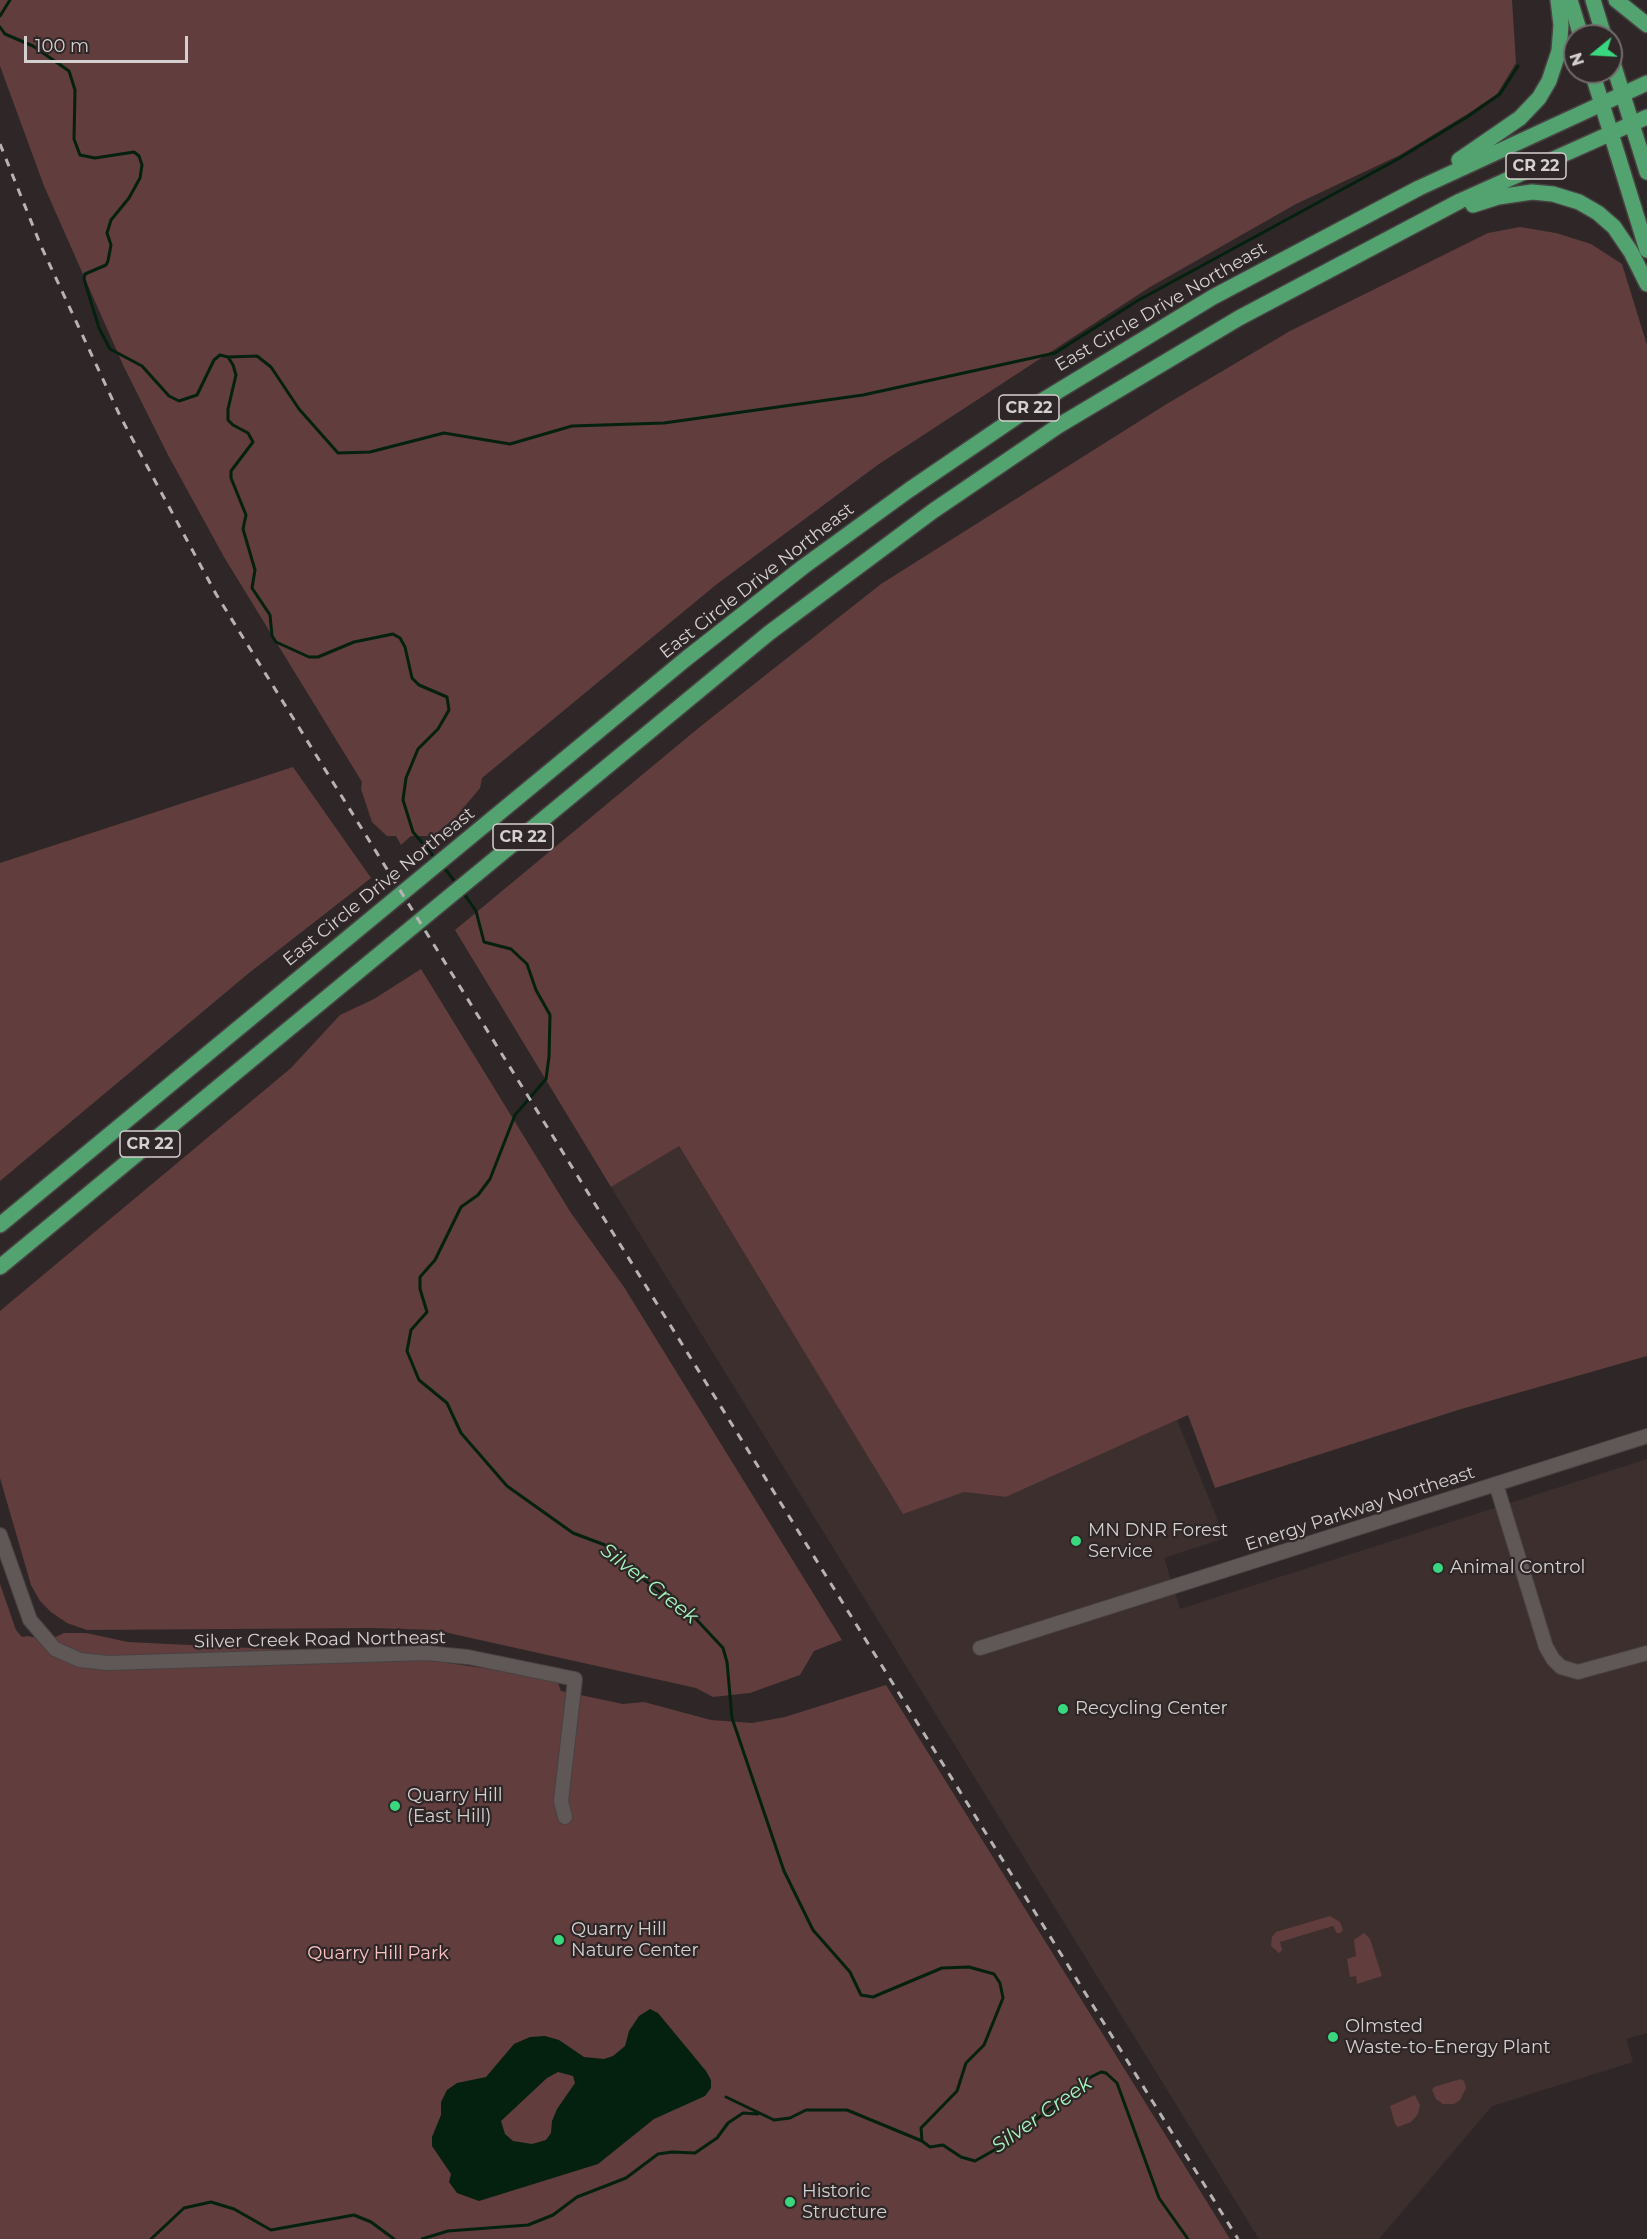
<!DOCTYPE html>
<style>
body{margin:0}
#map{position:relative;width:1647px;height:2239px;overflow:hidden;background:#2f2727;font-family:Montserrat,sans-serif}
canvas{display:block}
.north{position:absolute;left:1563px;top:24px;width:60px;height:60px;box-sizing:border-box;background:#2f2727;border:2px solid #716b6b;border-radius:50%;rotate:252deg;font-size:16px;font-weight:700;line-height:24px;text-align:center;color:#d5d0d0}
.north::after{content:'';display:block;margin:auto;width:21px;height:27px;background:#39d87f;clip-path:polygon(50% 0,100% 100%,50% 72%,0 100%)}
.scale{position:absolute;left:24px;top:36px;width:164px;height:27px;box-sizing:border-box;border:3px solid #d5d0d0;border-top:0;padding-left:8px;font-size:18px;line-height:21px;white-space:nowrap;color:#d5d0d0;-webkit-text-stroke:4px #2f2727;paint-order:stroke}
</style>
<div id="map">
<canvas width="1647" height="2239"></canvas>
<div class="north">N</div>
<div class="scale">100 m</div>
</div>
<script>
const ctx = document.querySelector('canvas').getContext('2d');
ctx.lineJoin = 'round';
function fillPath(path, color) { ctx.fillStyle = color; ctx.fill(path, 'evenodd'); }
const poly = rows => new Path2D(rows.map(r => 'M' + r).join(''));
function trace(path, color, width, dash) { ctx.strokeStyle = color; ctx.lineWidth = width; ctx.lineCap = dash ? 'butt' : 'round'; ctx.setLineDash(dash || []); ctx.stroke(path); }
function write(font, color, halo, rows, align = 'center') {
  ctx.font = font + ' Montserrat,sans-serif'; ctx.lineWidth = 4.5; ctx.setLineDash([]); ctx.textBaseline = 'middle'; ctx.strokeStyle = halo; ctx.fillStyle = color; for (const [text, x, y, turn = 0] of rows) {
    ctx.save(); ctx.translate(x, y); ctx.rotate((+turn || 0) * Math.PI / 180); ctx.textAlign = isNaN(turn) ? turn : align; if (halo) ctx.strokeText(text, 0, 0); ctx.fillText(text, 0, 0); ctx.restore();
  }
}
const built = poly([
 [678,1145,903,1513,964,1492,1006,1497,1177,1420,1225,1538,1164,1558,1180,1609,1647,1459,1647,2033,1626,2039,1633,2062,1492,2106,1379,2239,1259,2239,611,1187]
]);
const green = poly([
 [0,0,1512,0,1516,63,1497,94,1469,113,1400,155,1296,204,1150,287,879,464,717,584,482,778,480,788,456,817,433,836,411,836,401,845,396,836,387,836,372,822,361,789,362,782,224,557,168,455,124,367,44,186,0,66],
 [1520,227,1556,233,1591,244,1622,264,1647,345,1647,1356,1458,1410,1215,1488,1188,1415,1006,1497,964,1492,903,1514,679,1146,611,1187,455,930,701,726,881,584,1165,405,1290,331,1488,233],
 [293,767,371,878,249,973,0,1181,0,863],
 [421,969,571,1213,624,1287,842,1640,814,1651,800,1675,750,1693,713,1697,696,1688,435,1630,371,1628,87,1630,67,1623,51,1612,40,1601,31,1585,0,1478,0,1311,291,1068,340,1015,374,999],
 [0,1584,16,1630,22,1637,27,1636,49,1640,64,1633,86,1633,128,1642,291,1650,325,1660,396,1659,442,1662,542,1677,558,1683,561,1691,623,1704,644,1702,711,1720,752,1723,785,1717,886,1685,1230,2239,0,2239],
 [1330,1916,1340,1922,1343,1930,1340,1933,1337,1933,1333,1926,1280,1942,1282,1950,1279,1953,1271,1946,1272,1937,1276,1932],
 [1364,1933,1370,1939,1382,1976,1357,1984,1356,1976,1350,1977,1347,1959,1356,1956,1354,1940],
 [1461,2079,1464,2081,1466,2088,1460,2100,1454,2104,1443,2104,1436,2099,1432,2090,1434,2087],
 [1415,2095,1420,2105,1418,2114,1411,2122,1398,2127,1395,2124,1390,2106]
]);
const water = poly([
 [650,2009,658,2013,706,2071,711,2080,711,2088,705,2096,654,2119,598,2164,479,2201,457,2193,449,2182,451,2174,432,2146,432,2137,441,2115,441,2102,447,2090,457,2083,486,2077,514,2044,530,2037,545,2036,559,2040,584,2057,604,2059,613,2056,625,2046,629,2031,639,2016],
 [558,2072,573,2076,575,2083,557,2109,552,2121,551,2133,546,2140,532,2144,513,2141,505,2134,501,2121,547,2078]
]);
const stream = poly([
 [0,16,10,0],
 [0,27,5,34,33,46,69,71,75,90,74,139,80,155,95,158,134,152,139,156,142,165,140,178,129,198,111,220,107,233,111,245,108,261,106,265,85,274,84,279,99,328,110,349,142,366,169,396,179,401,197,395,214,360,220,355,228,357,233,365,236,375,228,409,228,420,233,425,248,433,253,442,231,471,231,478,246,515,243,529,255,570,252,588,270,615,272,636,276,642,309,657,318,657,354,642,393,634,400,638,405,647,412,678,419,685,447,697,449,710,438,729,418,749,406,778,403,800,413,832,435,858],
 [228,357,257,356,271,367,299,409,338,453,370,452,444,433,510,444,572,426,664,423,863,395,1055,353,1137,301,1398,159,1467,117,1500,94,1518,66],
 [442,865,456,883],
 [462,891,476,911,484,942,511,949,527,964,536,990,550,1015,549,1057,546,1079,515,1115,490,1179,478,1195,461,1207,435,1260,420,1277,420,1289,427,1312,411,1330,407,1351,419,1380,447,1403,461,1433,507,1486,573,1533,605,1545,618,1560,696,1619,723,1648,727,1662,732,1718,784,1871,813,1930,850,1972,861,1995,873,1997,942,1968,969,1967,994,1974,1000,1983,1003,1998,984,2045,966,2063,957,2091,921,2128,922,2141,930,2147,943,2145,961,2157,975,2161,1005,2144,1091,2077,1101,2072,1106,2073,1117,2083,1159,2198,1188,2239],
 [726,2097,774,2120,790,2118,806,2110,847,2110,922,2141],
 [151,2239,184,2208,211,2202,234,2209,271,2230,354,2215,371,2222,394,2239],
 [422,2239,448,2231,528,2225,553,2215,577,2197,626,2178,658,2154,672,2152,695,2153,717,2138,728,2123,743,2113,758,2114]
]);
const minor = poly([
 [1496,1484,1546,1647,1553,1659,1561,1667,1578,1672,1647,1653],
 [0,1535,30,1620,55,1649,80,1660,108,1663,426,1653,468,1657,575,1679,561,1801,565,1817],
 [980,1648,1647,1436]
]);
const major = poly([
 [1570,0,1581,36],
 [1593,0,1604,36],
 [1616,0,1647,25],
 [1611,57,1647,172],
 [1592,72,1647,250],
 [1459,160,1520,118,1539,98,1549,81,1559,51,1561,25,1558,0],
 [1473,205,1498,197,1532,192,1553,194,1579,202,1598,213,1614,227,1631,252,1647,284],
 [0,1225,687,658,803,567,909,490,1022,413,1213,297,1419,188,1647,83],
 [0,1267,769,633,933,511,1058,426,1239,318,1460,201,1647,117]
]);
const rail = poly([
 [0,144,41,246,120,416,216,594,1238,2239]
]);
const markers = [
 [1076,1541,6,"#39d87f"],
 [1438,1568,6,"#39d87f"],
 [1063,1709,6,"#39d87f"],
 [395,1806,6,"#39d87f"],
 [559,1940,6,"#39d87f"],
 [1333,2037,6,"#39d87f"],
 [790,2202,6,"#39d87f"]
];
const shields = [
 [1536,166,60],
 [1029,408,60],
 [523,837,60],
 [150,1144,60]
];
const shieldNames = [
 ["CR 22",1536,166],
 ["CR 22",1029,408],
 ["CR 22",523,837],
 ["CR 22",150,1144]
];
const streetNames = [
 ["East Circle Drive Northeast",1161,307,-30],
 ["East Circle Drive Northeast",757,581,-38],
 ["East Circle Drive Northeast",379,887,-39],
 ["Energy Parkway Northeast",1360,1509,-18],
 ["Silver Creek Road Northeast",320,1640,-1]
];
const poiNames = [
 ["MN DNR Forest",1088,1531],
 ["Service",1088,1552],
 ["Animal Control",1450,1568],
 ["Recycling Center",1075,1709],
 ["Quarry Hill",407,1796],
 ["(East Hill)",407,1817],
 ["Quarry Hill",571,1930],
 ["Nature Center",571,1951],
 ["Olmsted",1345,2027],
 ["Waste-to-Energy Plant",1345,2048],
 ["Historic",802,2192],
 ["Structure",802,2213]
];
const parkNames = [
 ["Quarry Hill Park",378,1954]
];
const waterNames = [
 ["Silver Creek",649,1584,38],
 ["Silver Creek",1042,2115,-35]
];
fillPath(built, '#3e2f2f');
fillPath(green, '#613d3d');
fillPath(water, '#04210f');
trace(stream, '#04210f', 3);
trace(minor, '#484242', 16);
trace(major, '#484242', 18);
trace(minor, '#605857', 14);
trace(major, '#53a371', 15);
trace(rail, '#b8b3b3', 3, [8, 8]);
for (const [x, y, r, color] of markers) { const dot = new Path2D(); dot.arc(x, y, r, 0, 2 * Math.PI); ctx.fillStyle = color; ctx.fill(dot); trace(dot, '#2f2727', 2); }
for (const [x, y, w] of shields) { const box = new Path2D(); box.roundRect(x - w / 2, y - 13, w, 26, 4.5); ctx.fillStyle = '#2f2727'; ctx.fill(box); trace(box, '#d5d0d0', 1.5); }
write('bold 16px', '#d5d0d0', null, shieldNames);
write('18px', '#d5d0d0', '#2f2727', streetNames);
write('18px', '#d5d0d0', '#2f2727', poiNames, 'left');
write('18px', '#fbc1c0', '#2f2727', parkNames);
write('italic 20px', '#a3f5bd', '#2f2727', waterNames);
</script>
